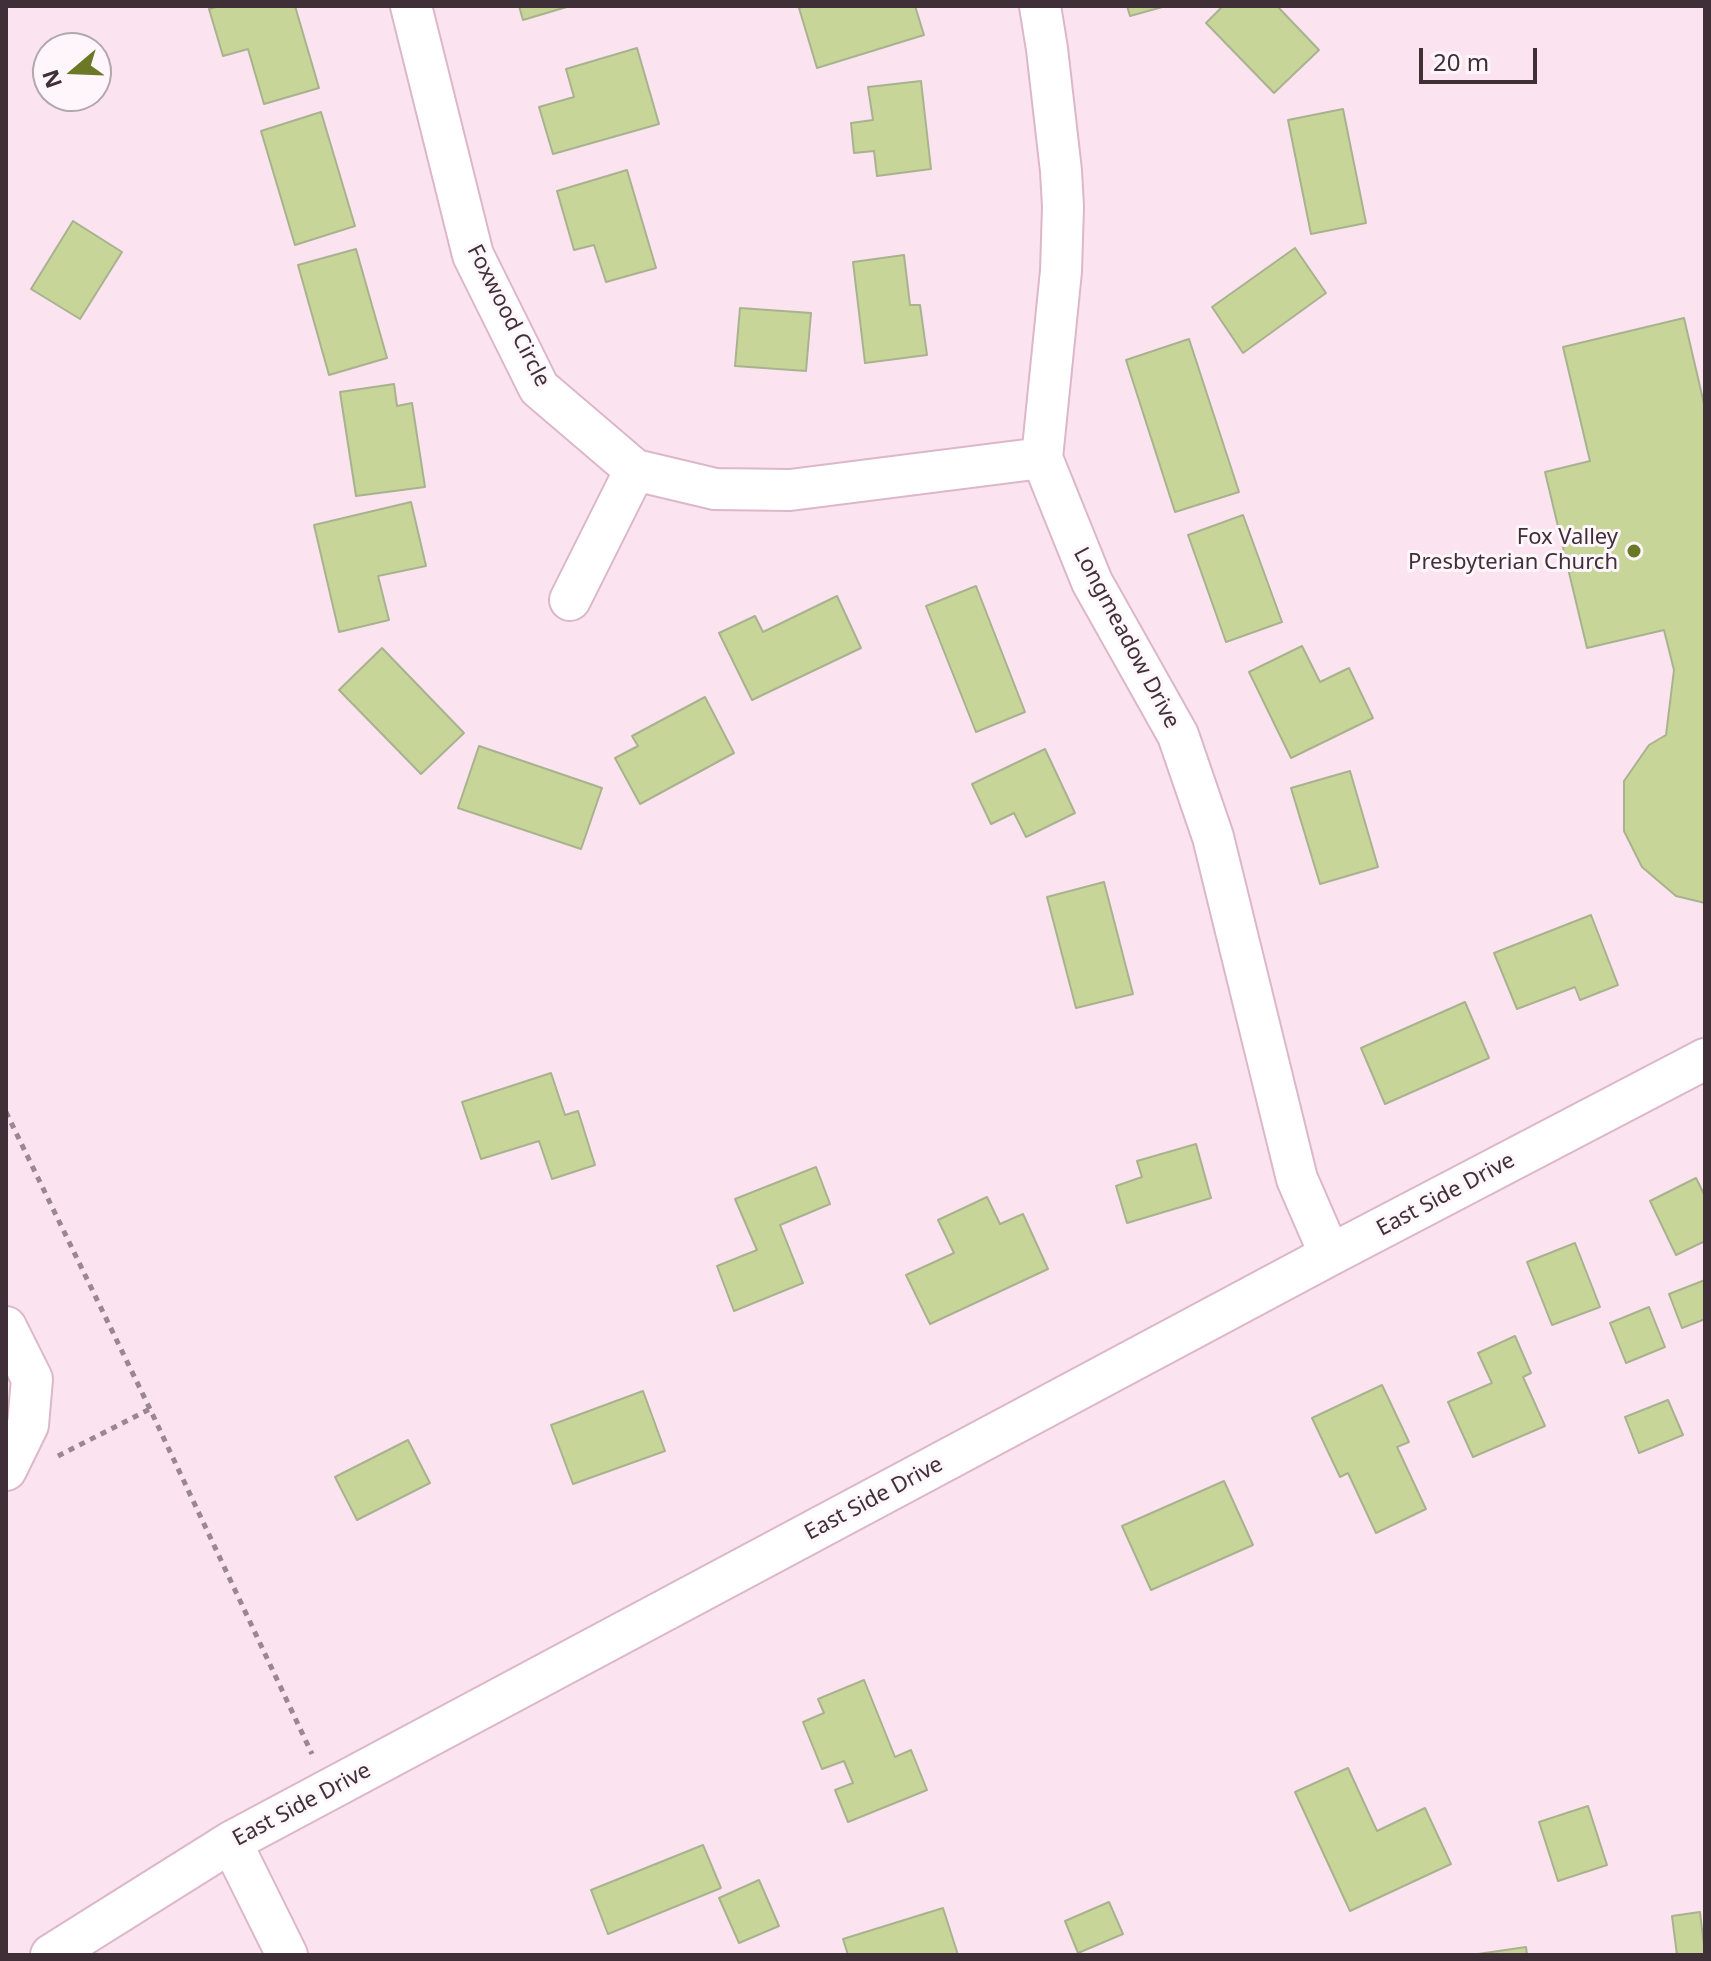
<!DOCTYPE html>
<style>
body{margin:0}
#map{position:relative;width:1711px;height:1961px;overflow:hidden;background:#fbe4ef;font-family:"Noto Sans",sans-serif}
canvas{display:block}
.frame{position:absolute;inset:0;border:8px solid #3f3037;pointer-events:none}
.north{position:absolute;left:32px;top:32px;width:80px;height:80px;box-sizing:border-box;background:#fef6fa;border:2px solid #b2a7ac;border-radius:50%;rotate:251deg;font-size:22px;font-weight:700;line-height:32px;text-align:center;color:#3f3037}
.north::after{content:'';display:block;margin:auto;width:28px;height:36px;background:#6b7825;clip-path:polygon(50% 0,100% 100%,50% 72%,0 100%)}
.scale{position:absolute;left:1419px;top:48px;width:118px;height:36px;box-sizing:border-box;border:4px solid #3f3037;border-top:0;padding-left:10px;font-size:24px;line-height:28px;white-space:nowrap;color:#3f3037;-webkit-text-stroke:6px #fef6fa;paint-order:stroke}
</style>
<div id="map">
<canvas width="1711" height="1961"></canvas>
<div class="frame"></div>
<div class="north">N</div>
<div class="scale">20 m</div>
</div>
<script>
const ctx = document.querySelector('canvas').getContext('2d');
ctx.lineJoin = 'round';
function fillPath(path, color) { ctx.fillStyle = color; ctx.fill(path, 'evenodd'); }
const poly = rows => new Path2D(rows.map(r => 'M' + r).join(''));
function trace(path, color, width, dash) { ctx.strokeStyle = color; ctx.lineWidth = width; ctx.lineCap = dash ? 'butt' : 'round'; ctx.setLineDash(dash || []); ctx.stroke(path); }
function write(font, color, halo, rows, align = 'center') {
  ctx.font = font + ' "Noto Sans",sans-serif'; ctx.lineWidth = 6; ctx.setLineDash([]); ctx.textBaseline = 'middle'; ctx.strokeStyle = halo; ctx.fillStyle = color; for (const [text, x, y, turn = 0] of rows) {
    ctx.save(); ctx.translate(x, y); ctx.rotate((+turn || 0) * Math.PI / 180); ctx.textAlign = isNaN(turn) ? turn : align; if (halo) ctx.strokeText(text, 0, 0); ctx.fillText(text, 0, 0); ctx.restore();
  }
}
const building = poly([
 [219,6,295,6,319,88,264,104,248,49,223,56,209,9,219,6],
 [519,6,570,6,523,20,519,6],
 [804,6,915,6,924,35,817,68,799,8,804,6],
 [1127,6,1166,6,1130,16,1127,6],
 [1223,6,1277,6,1319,50,1274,93,1206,23,1223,6],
 [637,48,659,124,553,154,539,107,574,97,566,69,637,48],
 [921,81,931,169,877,176,874,151,854,153,851,123,873,120,868,87,921,81],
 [1343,109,1366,223,1311,234,1288,120,1343,109],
 [321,112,355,226,295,245,261,131,321,112],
 [627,170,656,268,606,282,594,245,574,250,557,191,627,170],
 [73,221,122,252,80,319,31,289,73,221],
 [1295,248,1326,293,1243,353,1212,307,1295,248],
 [356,249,387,358,329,375,298,265,356,249],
 [904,255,910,305,920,305,927,355,865,363,853,262,904,255],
 [740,308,811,313,806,371,735,366,740,308],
 [1684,318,1705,408,1705,903,1676,896,1642,867,1624,831,1624,781,1649,745,1666,735,1674,670,1664,630,1587,648,1545,472,1590,461,1563,347,1684,318],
 [1189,339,1239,492,1175,512,1126,360,1189,339],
 [394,384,397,406,412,403,425,487,356,496,340,392,394,384],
 [411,502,426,566,378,576,389,620,339,632,314,525,411,502],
 [1243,515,1282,622,1226,642,1188,535,1243,515],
 [976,586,1025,712,976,732,926,606,976,586],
 [837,596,861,648,752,700,719,633,755,616,763,632,837,596],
 [1302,646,1320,682,1349,668,1373,718,1291,758,1249,672,1302,646],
 [382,648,464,733,421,774,339,690,382,648],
 [705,697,734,753,640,804,615,758,638,746,632,736,705,697],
 [479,746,602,788,581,849,458,808,479,746],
 [1045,749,1075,813,1026,837,1014,813,991,824,972,784,1045,749],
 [1350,771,1378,867,1320,884,1291,788,1350,771],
 [1104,882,1133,994,1076,1008,1047,897,1104,882],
 [1591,915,1618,985,1580,1000,1575,987,1517,1009,1494,953,1591,915],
 [1465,1002,1489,1058,1385,1104,1361,1048,1465,1002],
 [551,1073,565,1115,578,1111,595,1165,552,1179,539,1141,481,1159,462,1102,551,1073],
 [1196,1144,1211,1198,1127,1223,1116,1186,1142,1177,1137,1161,1196,1144],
 [816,1167,830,1204,780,1225,803,1283,734,1311,717,1266,757,1250,735,1199,816,1167],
 [1696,1178,1705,1196,1705,1241,1676,1255,1650,1201,1696,1178],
 [987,1197,1000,1224,1023,1214,1048,1269,930,1324,906,1275,954,1253,938,1220,987,1197],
 [1575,1243,1600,1307,1552,1325,1527,1262,1575,1243],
 [1705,1280,1705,1319,1682,1328,1669,1294,1705,1280],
 [1649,1307,1665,1347,1626,1363,1610,1323,1649,1307],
 [1515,1336,1531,1373,1523,1377,1545,1426,1473,1457,1448,1402,1492,1383,1478,1353,1515,1336],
 [1382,1385,1409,1442,1397,1447,1426,1509,1376,1533,1348,1473,1340,1477,1312,1418,1382,1385],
 [643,1391,665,1451,573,1484,551,1425,643,1391],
 [1668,1400,1683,1435,1639,1453,1625,1417,1668,1400],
 [408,1440,430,1483,357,1520,335,1477,408,1440],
 [1224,1481,1253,1545,1151,1590,1122,1526,1224,1481],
 [864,1680,895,1757,911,1750,927,1790,848,1822,835,1790,853,1783,844,1761,822,1769,803,1722,824,1713,818,1699,864,1680],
 [1348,1768,1377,1831,1425,1808,1451,1864,1350,1911,1295,1792,1348,1768],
 [1588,1806,1607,1865,1558,1881,1539,1822,1588,1806],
 [703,1845,721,1888,608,1934,591,1890,703,1845],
 [759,1880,779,1926,739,1943,719,1898,759,1880],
 [1109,1902,1123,1934,1078,1953,1065,1921,1109,1902],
 [943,1908,958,1955,848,1955,843,1939,943,1908],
 [1700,1912,1705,1955,1677,1955,1672,1916,1700,1912],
 [1526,1947,1527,1955,1478,1954,1526,1947]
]);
const path = poly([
 [6,1112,150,1409,312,1754],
 [58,1456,150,1409]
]);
const minor = poly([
 [411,6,473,255,539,388,635,470,715,489,790,490,1042,458],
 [1040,6,1047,49,1061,171,1063,207,1061,271,1042,458,1092,582,1178,735,1213,837,1297,1179,1330,1255],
 [570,600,635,470],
 [6,1327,32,1379,28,1425,6,1470],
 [231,1842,287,1955],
 [51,1955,231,1842,1330,1255,1705,1059]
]);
const markers = [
 [1634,551,8,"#6b7825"]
];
const streetNames = [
 ["Foxwood Circle",508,316,63],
 ["Longmeadow Drive",1126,638,62],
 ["East Side Drive",1446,1195,-28],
 ["East Side Drive",874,1499,-28],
 ["East Side Drive",302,1805,-28]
];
const poiNames = [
 ["Fox Valley",1618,538],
 ["Presbyterian Church",1618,563]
];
fillPath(building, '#c8d599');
trace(building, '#a9b28f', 2);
trace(minor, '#dcb7ca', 44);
trace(path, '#9a8790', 5, [6, 6]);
trace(minor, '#fff', 40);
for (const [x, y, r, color] of markers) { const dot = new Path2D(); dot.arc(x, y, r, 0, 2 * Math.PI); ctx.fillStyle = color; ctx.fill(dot); trace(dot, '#fef6fa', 3); }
write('22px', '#3f3037', '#fef6fa', streetNames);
write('22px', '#3f3037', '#fef6fa', poiNames, 'right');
</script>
